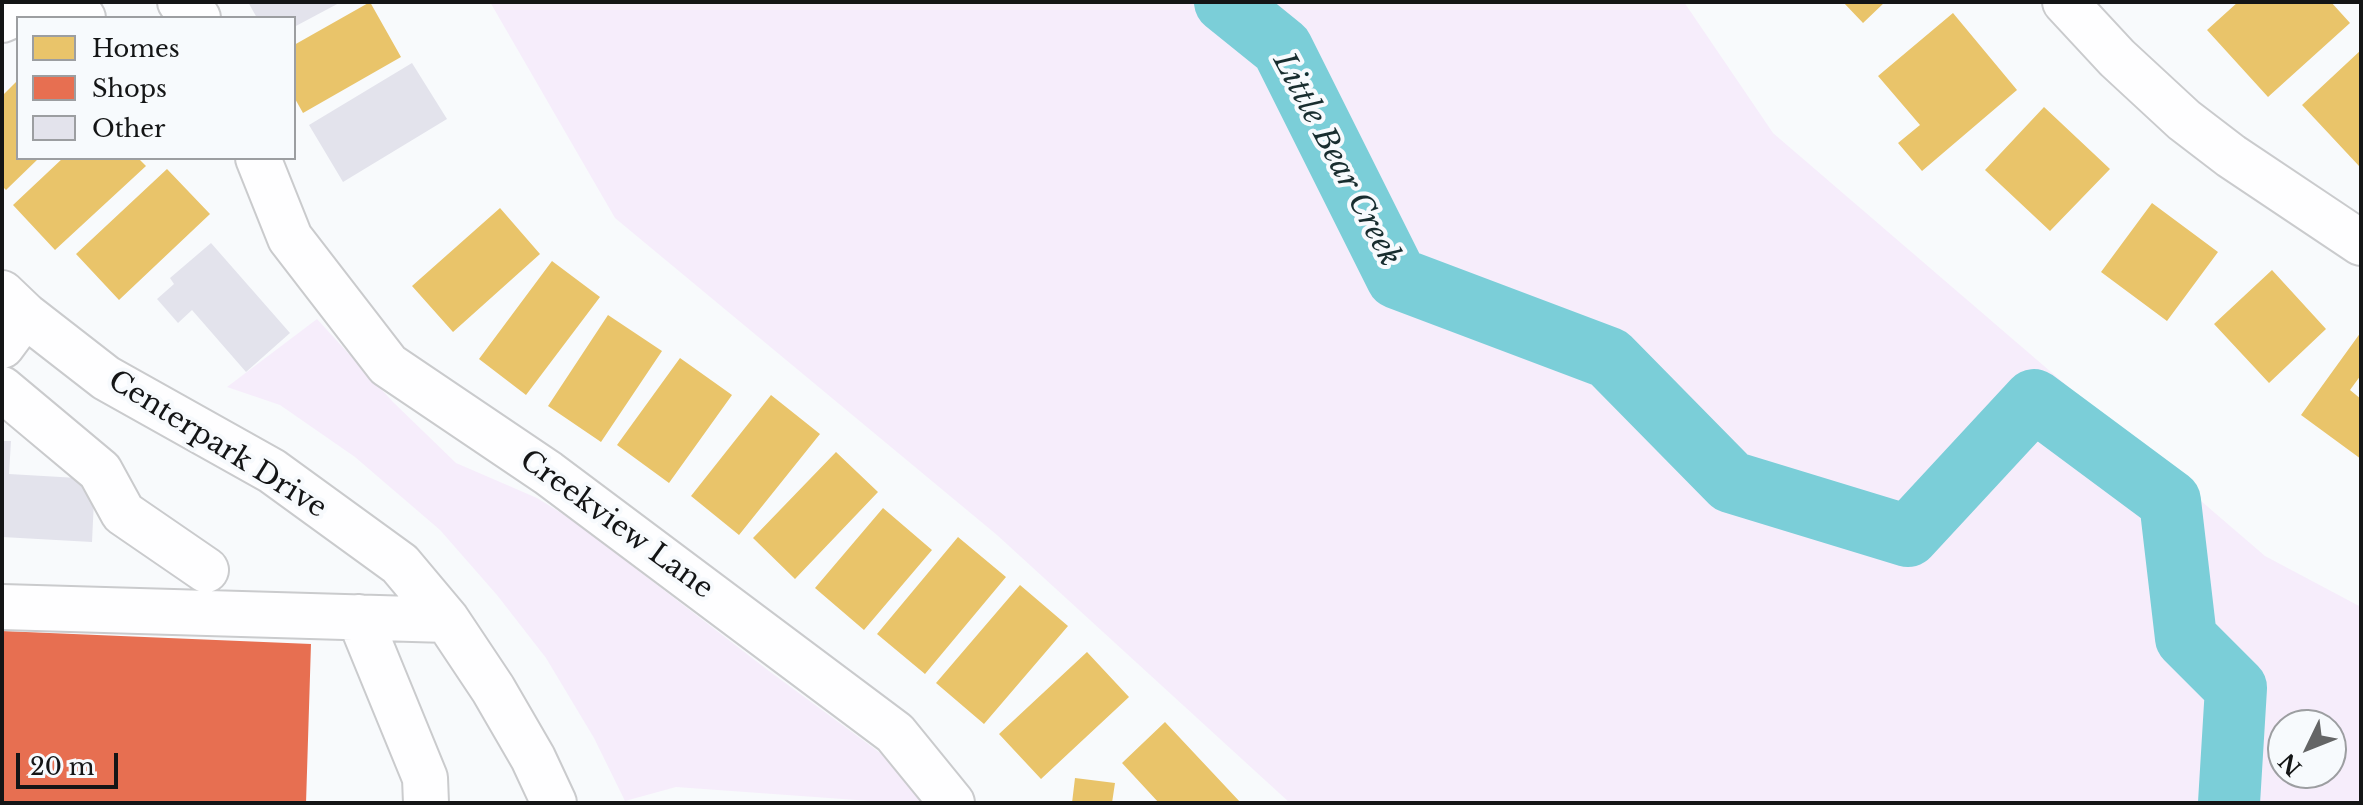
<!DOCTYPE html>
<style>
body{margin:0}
#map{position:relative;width:2363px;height:805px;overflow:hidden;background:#f8fafc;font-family:"Libre Baskerville",serif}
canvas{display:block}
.frame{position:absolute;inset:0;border:4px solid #141516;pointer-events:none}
.legend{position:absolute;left:16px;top:16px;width:280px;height:144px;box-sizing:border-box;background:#f7fafd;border:2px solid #9c9ea1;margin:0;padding:10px 14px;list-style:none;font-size:24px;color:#141516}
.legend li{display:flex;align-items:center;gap:16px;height:40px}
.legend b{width:40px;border:2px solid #9c9ea1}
.north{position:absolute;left:2267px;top:709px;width:80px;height:80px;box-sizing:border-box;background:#f7fafd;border:2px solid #9c9ea1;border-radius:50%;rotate:227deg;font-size:22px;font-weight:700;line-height:32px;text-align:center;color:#141516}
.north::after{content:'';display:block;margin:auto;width:28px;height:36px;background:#646566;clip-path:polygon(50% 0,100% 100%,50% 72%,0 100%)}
.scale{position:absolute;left:16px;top:753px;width:102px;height:36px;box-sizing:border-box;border:4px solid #141516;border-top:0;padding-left:10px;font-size:24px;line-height:28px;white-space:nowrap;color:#141516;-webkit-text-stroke:6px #f7fafd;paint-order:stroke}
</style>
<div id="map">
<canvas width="2363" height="805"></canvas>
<div class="frame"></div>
<ul class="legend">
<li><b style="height:22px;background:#e9c46a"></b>Homes</li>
<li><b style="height:22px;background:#e76f51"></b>Shops</li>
<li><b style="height:22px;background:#e3e3ec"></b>Other</li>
</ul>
<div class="north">N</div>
<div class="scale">20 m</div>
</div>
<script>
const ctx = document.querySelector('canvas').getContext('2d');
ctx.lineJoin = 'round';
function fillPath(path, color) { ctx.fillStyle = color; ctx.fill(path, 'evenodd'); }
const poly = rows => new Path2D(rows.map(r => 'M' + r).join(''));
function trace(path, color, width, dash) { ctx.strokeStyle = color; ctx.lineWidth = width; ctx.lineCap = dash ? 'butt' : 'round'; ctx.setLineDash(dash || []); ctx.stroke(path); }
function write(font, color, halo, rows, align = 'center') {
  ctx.font = font + ' "Libre Baskerville",serif'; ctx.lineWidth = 8; ctx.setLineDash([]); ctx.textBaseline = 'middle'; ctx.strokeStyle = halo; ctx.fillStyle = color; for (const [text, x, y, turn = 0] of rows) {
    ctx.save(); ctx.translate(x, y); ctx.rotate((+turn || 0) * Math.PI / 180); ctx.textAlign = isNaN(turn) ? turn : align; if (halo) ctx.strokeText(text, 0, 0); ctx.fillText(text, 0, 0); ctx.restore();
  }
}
const green = poly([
 [490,2,1684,2,1773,133,2265,556,2361,607,2361,803,1290,803,997,535,615,218],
 [2283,725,2331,725,2331,773,2283,773],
 [317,319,393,402,456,463,537,498,574,521,769,671,921,783,926,803,898,803,676,787,625,801,594,738,546,658,497,595,440,530,355,457,280,405,227,387]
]);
const homes = poly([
 [370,2,401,57,303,113,294,97,294,45],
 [1843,2,1885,2,1863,23],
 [2238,2,2331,2,2350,23,2268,97,2207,30],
 [1953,13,2017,90,1922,171,1898,143,1920,125,1878,76],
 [2361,50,2361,164,2359,166,2302,105],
 [18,80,18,158,39,158,6,190,2,186,2,96],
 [2044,107,2110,169,2050,231,1985,170],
 [63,158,138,158,146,166,55,250,13,205],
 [167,169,210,214,119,300,76,254],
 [2152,203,2218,252,2167,321,2101,272],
 [500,208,540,254,453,332,412,286],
 [552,261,600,297,526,395,479,359],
 [2272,270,2326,329,2269,383,2214,324],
 [608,315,662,351,601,442,548,406],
 [2361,332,2361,375,2350,390,2361,399,2361,459,2301,415],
 [680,358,732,395,669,483,617,445],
 [771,395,820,434,739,535,691,496],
 [836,452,878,492,795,579,753,538],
 [883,508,932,550,864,630,815,588],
 [958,537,1006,577,925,674,877,634],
 [1020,585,1068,626,984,724,936,683],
 [1087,652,1129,697,1041,779,999,734],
 [1165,722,1241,803,1159,803,1122,763],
 [1075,778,1115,783,1112,803,1072,803]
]);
const shops = poly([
 [2,631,311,644,306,803,2,803]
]);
const river = poly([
 [1225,2,1282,48,1397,278,1609,358,1731,482,1908,536,2034,400,2170,501,2186,638,2236,688,2229,803]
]);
const building = poly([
 [248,2,341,2,294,27,294,18,257,18],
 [412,63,447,119,343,182,309,125],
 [211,243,290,333,246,372,192,310,178,323,157,299,174,284,170,278],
 [2,441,11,441,9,474,95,479,92,542,2,537]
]);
const minor = poly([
 [66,2,83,18],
 [180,2,198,18],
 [2065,2,2117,58,2184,120,2231,156,2361,243],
 [2,20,42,2],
 [258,158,290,238,388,365,548,473,895,733,952,803],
 [2,293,25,315,106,378,272,471,400,564,447,620,493,689,533,758,554,803],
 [2,346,25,315],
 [2,389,100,471,123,513,206,570],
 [2,607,447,620],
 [359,617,425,778,426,803]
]);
const streetNames = [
 ["Centerpark Drive",217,445,32],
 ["Creekview Lane",616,525,36]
];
const waterNames = [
 ["Little Bear Creek",1336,160,62]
];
fillPath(green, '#f6edfb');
fillPath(homes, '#e9c46a');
fillPath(shops, '#e76f51');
trace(river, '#7bced8', 62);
fillPath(building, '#e3e3ec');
trace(minor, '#cacbcd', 48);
trace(minor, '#fefeff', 44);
write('28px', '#141516', '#f7fafd', streetNames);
write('italic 30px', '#182d2f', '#f7fafd', waterNames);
</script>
